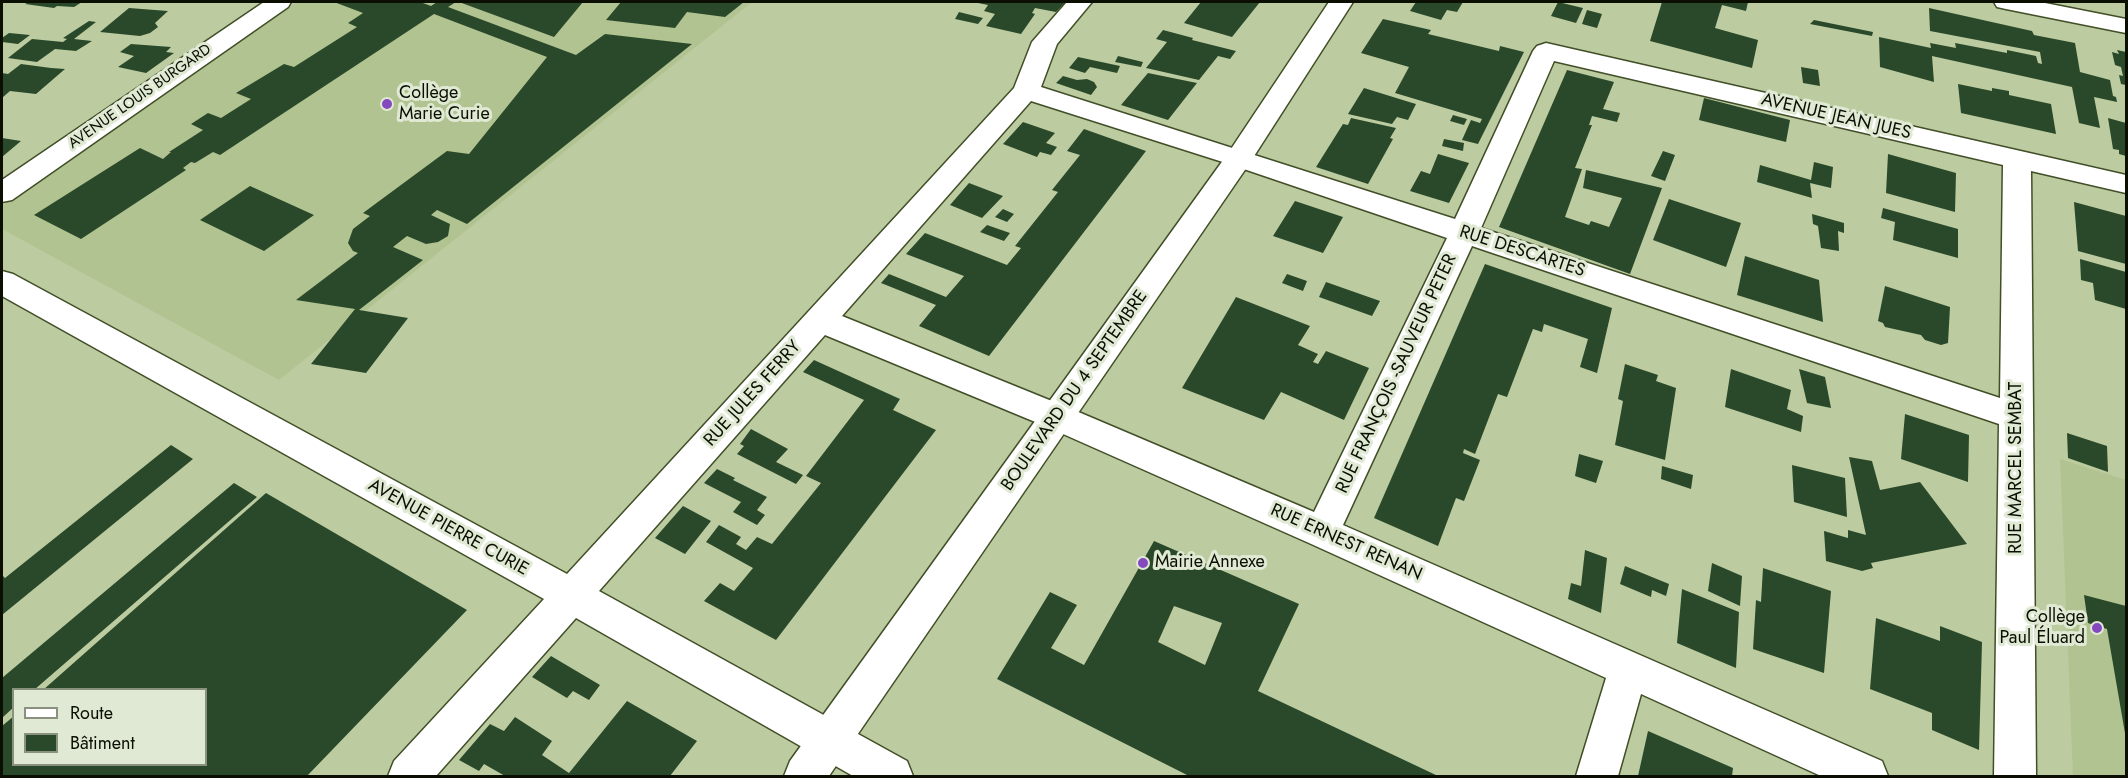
<!DOCTYPE html>
<meta charset="utf-8">
<style>
body{margin:0}
#map{position:relative;width:2128px;height:778px;overflow:hidden;background:#bccca0;font-family:Jost,sans-serif}
canvas{display:block}
.frame{position:absolute;inset:0;border:3px solid #0a0f02;pointer-events:none}
.legend{position:absolute;left:12px;top:688px;width:195px;height:78px;box-sizing:border-box;background:#e0e9d3;border:2px solid #8a927f;margin:0;padding:8px 10px;list-style:none;font-size:18px;color:#0a0f02}
.legend li{display:flex;align-items:center;gap:12px;height:30px}
.legend b{width:30px;border:2px solid #8a927f}
</style>
<div id="map">
<canvas width="2128" height="778"></canvas>
<div class="frame"></div>
<ul class="legend">
<li><b style="height:8px;background:#fff"></b>Route</li>
<li><b style="height:16px;background:#2a492a"></b>Bâtiment</li>
</ul>
</div>
<script>
const ctx = document.querySelector('canvas').getContext('2d');
ctx.lineJoin = 'round';
function fillPath(path, color) { ctx.fillStyle = color; ctx.fill(path, 'evenodd'); }
const poly = rows => new Path2D(rows.map(r => 'M' + r).join(''));
function trace(path, color, width, dash) { ctx.strokeStyle = color; ctx.lineWidth = width; ctx.lineCap = dash ? 'butt' : 'round'; ctx.setLineDash(dash || []); ctx.stroke(path); }
function write(font, color, halo, rows, align = 'center') {
  ctx.font = font + ' Jost,sans-serif'; ctx.lineWidth = 6; ctx.setLineDash([]); ctx.textBaseline = 'middle'; ctx.strokeStyle = halo; ctx.fillStyle = color; for (const [text, x, y, turn = 0] of rows) {
    ctx.save(); ctx.translate(x, y); ctx.rotate((+turn || 0) * Math.PI / 180); ctx.textAlign = isNaN(turn) ? turn : align; if (halo) ctx.strokeText(text, 0, 0); ctx.fillText(text, 0, 0); ctx.restore();
  }
}
const built = poly([
 [297,2,752,2,279,380,2,229,2,206],
 [2060,459,2126,480,2126,776,2073,776]
]);
const building = poly([
 [29,2,82,2,74,7,57,6,54,8,25,4],
 [334,2,420,2,431,6,437,2,456,2,448,7,576,55,605,34,692,44,467,224,437,210,431,215,450,224,448,236,438,242,426,244,407,236,393,247,423,260,359,310,408,318,366,373,311,364,355,309,296,300,358,253,353,251,348,243,353,229,370,216,363,213,447,151,469,154,547,57,434,14,220,155,213,152,195,163,191,162,183,168,186,170,81,239,34,215,140,148,163,159,171,152,169,152,203,130,191,124,208,113,221,118,251,99,236,93,284,64,294,67,357,27,348,23,363,13],
 [459,2,583,2,554,37],
 [621,2,744,2,725,17,687,12,675,28,606,20],
 [1201,2,1260,2,1232,37,1184,23],
 [1416,2,1463,2,1457,12,1447,10,1441,20,1410,11],
 [1558,2,1583,8,1576,23,1551,16],
 [1662,2,1748,2,1746,11,1722,5,1715,28,1758,40,1752,68,1650,41],
 [978,3,978,2,1066,2,1056,12,1035,8,1032,13,1035,14,1021,34,986,26,995,14,984,11,988,5],
 [129,8,168,11,155,23,158,27,150,33,140,36,100,32],
 [1929,8,2032,31,2034,35,2075,43,2080,72,2110,80,2113,96,2116,97,2117,102,2094,97,2100,128,2079,123,2072,87,1932,56,1934,82,1880,67,1879,37,1931,48,1930,43,1956,48,1955,43,2007,53,2007,50,2036,56,2038,63,2042,64,2040,52,1930,31],
 [1587,10,1602,14,1597,28,1582,24],
 [959,12,983,18,978,24,955,19],
 [1383,19,1431,30,1428,34,1499,51,1500,46,1524,52,1478,144,1462,140,1471,120,1480,123,1482,119,1395,93,1409,67,1361,53],
 [1814,20,1873,32,1872,36,1810,24],
 [89,21,96,22,74,39,92,41,76,51,55,49,37,62,8,58,32,39,63,42,67,39,63,38],
 [1163,30,1193,38,1192,40,1236,51,1230,59,1218,56,1199,80,1146,68,1167,42,1156,39],
 [9,33,30,35,18,44,2,42,2,38],
 [131,44,171,47,166,52,174,53,146,73,118,67,134,56,120,52],
 [2117,50,2126,52,2126,85,2121,84,2119,75,2123,76,2121,67,2115,65,2112,52,2119,54],
 [1118,56,1143,62,1141,67,1115,62],
 [1078,57,1120,66,1117,73,1090,67,1085,73,1069,68],
 [21,64,51,68,65,69,36,94,10,91,2,98,2,73,8,74],
 [1801,67,1818,70,1820,86,1803,83],
 [1567,70,1614,82,1603,109,1620,113,1617,122,1592,116,1589,125,1592,125,1575,168,1582,169,1565,217,1589,225,1591,221,1609,227,1622,198,1583,188,1586,170,1662,188,1630,274,1499,227],
 [1148,73,1197,83,1168,120,1121,105],
 [1063,76,1077,80,1087,79,1094,82,1097,87,1091,95,1056,83],
 [1958,84,1992,91,1992,88,2009,91,2009,95,2051,104,2056,134,1961,113],
 [1364,88,1406,101,1416,104,1408,120,1397,117,1392,124,1348,114],
 [1704,98,1790,120,1786,142,1699,120],
 [1453,115,1467,119,1464,125,1450,121],
 [1351,118,1396,128,1390,138,1393,139,1368,184,1316,167,1343,124,1348,125],
 [2108,118,2126,123,2126,156,2119,154,2119,150,2113,149],
 [1023,122,1055,133,1046,143,1057,147,1051,155,1040,152,1037,157,1003,144],
 [1084,129,1146,151,989,356,919,326,936,305,881,283,889,274,946,297,964,276,906,254,925,233,1007,265,1021,248,1015,246,1058,192,1052,190,1080,155,1067,151],
 [2,138,21,141,2,157],
 [1444,139,1464,143,1463,151,1442,146],
 [1663,151,1675,155,1665,181,1651,176],
 [1438,154,1469,163,1449,203,1410,191,1421,171,1430,174],
 [1888,154,1956,173,1955,212,1886,193],
 [1814,162,1833,167,1831,188,1810,183,1812,198,1757,182,1760,165,1811,180],
 [969,183,1003,196,982,218,950,205],
 [250,186,314,215,264,251,200,220],
 [1669,199,1741,223,1726,267,1653,240],
 [1295,201,1343,217,1323,253,1273,236],
 [2074,202,2126,216,2126,264,2078,251],
 [1883,208,1958,229,1958,258,1893,240,1895,222,1881,218],
 [1003,209,1014,214,1007,222,995,217],
 [1812,214,1844,223,1844,233,1838,231,1839,251,1821,248,1818,226,1813,224],
 [987,225,1010,233,1004,241,980,232],
 [1745,256,1819,280,1823,322,1737,295],
 [2080,259,2126,272,2126,309,2095,300,2093,283,2081,280],
 [1485,264,1612,308,1597,373,1580,367,1588,339,1544,324,1542,332,1533,329,1507,397,1498,394,1475,454,1464,449,1463,453,1480,460,1464,501,1456,498,1438,546,1374,518],
 [1287,274,1307,281,1303,291,1282,283],
 [1326,282,1380,301,1372,316,1319,297],
 [1885,286,1950,307,1948,343,1941,345,1925,340,1921,335,1885,327,1883,323,1878,321],
 [1236,297,1310,326,1298,345,1318,354,1313,362,1318,364,1326,351,1369,368,1344,420,1281,392,1264,420,1182,388],
 [814,360,900,399,893,410,936,430,776,640,704,601,720,583,734,591,753,568,706,542,719,525,741,537,736,544,746,550,757,537,772,544,821,483,806,476,864,400,803,372],
 [1625,364,1658,375,1656,381,1676,388,1665,460,1615,445,1623,401,1618,399],
 [1731,369,1791,390,1787,409,1803,416,1801,432,1725,407],
 [1799,369,1825,377,1831,408,1807,403],
 [1905,414,1969,435,1968,482,1901,459],
 [751,429,788,449,776,462,803,475,796,484,737,454,744,446,740,444],
 [2067,433,2107,446,2108,472,2068,458],
 [171,445,193,459,2,615,2,575,5,578],
 [1579,454,1603,461,1596,483,1575,476],
 [1849,457,1872,461,1880,490,1920,482,1967,544,1871,563,1873,568,1862,571,1826,561,1824,531,1848,538,1848,530,1866,535],
 [1792,465,1845,478,1847,517,1794,502],
 [1662,466,1693,475,1691,489,1661,479],
 [717,469,735,478,733,480,767,497,757,510,765,515,757,525,733,512,741,502,704,483],
 [234,483,257,497,34,690,14,690,14,707,2,718,2,678],
 [266,493,467,610,307,776,2,776,2,726,14,716,14,765,206,765,206,690,43,690],
 [683,506,711,521,685,554,655,538],
 [1154,541,1299,604,1258,691,1438,776,1189,776,997,679,1050,592,1077,605,1051,648,1084,665],
 [1174,606,1222,623,1205,665,1158,642],
 [1585,550,1607,558,1601,613,1568,599,1571,583,1581,586],
 [1712,563,1742,576,1740,606,1708,591],
 [1625,566,1669,584,1666,596,1652,590,1651,597,1620,584],
 [1763,568,1831,591,1824,673,1753,649,1756,600,1761,602],
 [1682,589,1739,612,1736,668,1677,643],
 [2084,595,2126,606,2126,739,2107,629,2088,623],
 [1876,618,1940,641,1940,626,1982,642,1979,750,1932,730,1932,713,1870,689],
 [551,656,600,685,589,700,573,691,567,698,532,677],
 [627,701,697,741,670,776,505,776,484,764,479,771,459,760,490,724,504,731,515,717,552,741,542,755,569,773],
 [1648,731,1733,768,1732,776,1638,776]
]);
const street = poly([
 [264,2,291,2,288,7,12,200,2,202,2,180,264,2],
 [1067,2,1092,2,1057,44,1041,87,1455,219,1533,51,1537,46,1546,43,2126,175,2126,193,2031,171,2036,776,1994,776,1999,424,1472,246,1343,525,1882,761,1888,776,1821,776,1641,694,1618,776,1576,776,1606,678,1309,543,1045,426,825,335,599,591,907,761,913,776,853,776,576,618,436,776,388,776,394,761,544,599,2,296,2,271,13,274,567,574,1014,88,1032,42,1067,2],
 [1554,61,2003,165,2000,398,1481,228,1554,61],
 [1031,101,1229,164,1447,238,1314,512,1069,408,842,316,1031,101],
 [1994,2,2040,2,2126,19,2126,33,2006,9,1997,7,1994,2]
]);
const secondary = poly([
 [1329,2,1353,2,1249,164,829,776,784,776,790,761,1229,152,1329,2]
]);
const markers = [
 [387,104,6,"#8549bf"],
 [1143,563,6,"#8549bf"],
 [2097,628,6,"#8549bf"]
];
const farStreetnames = [
 ["AVENUE LOUIS BURGARD",140,97,-35]
];
const poiNames = [
 ["Collège",399,94],
 ["Marie Curie",399,115],
 ["Mairie Annexe",1155,563],
 ["Collège",2085,618,"right"],
 ["Paul Éluard",2085,639,"right"]
];
const streetNames = [
 ["AVENUE JEAN JUES",1836,117,13],
 ["RUE DESCARTES",1522,252,18],
 ["RUE FRANÇOIS -SAUVEUR PETER",1397,374,-65],
 ["BOULEVARD DU 4 SEPTEMBRE",1075,391,-55],
 ["RUE JULES FERRY",753,394,-48],
 ["RUE MARCEL SEMBAT",2017,468,-90],
 ["AVENUE PIERRE CURIE",448,528,29],
 ["RUE ERNEST RENAN",1346,543,24]
];
fillPath(built, '#b1c390');
fillPath(building, '#2a492a');
trace(street, '#414e27', 3);
trace(secondary, '#414e27', 3);
fillPath(street, '#fff');
fillPath(secondary, '#fff');
for (const [x, y, r, color] of markers) { const dot = new Path2D(); dot.arc(x, y, r, 0, 2 * Math.PI); ctx.fillStyle = color; ctx.fill(dot); trace(dot, '#e0e9d3', 2); }
write('15px', '#0a0f02', '#e0e9d3', farStreetnames);
write('18px', '#0a0f02', '#e0e9d3', poiNames, 'left');
write('18px', '#0a0f02', '#e0e9d3', streetNames);
</script>
